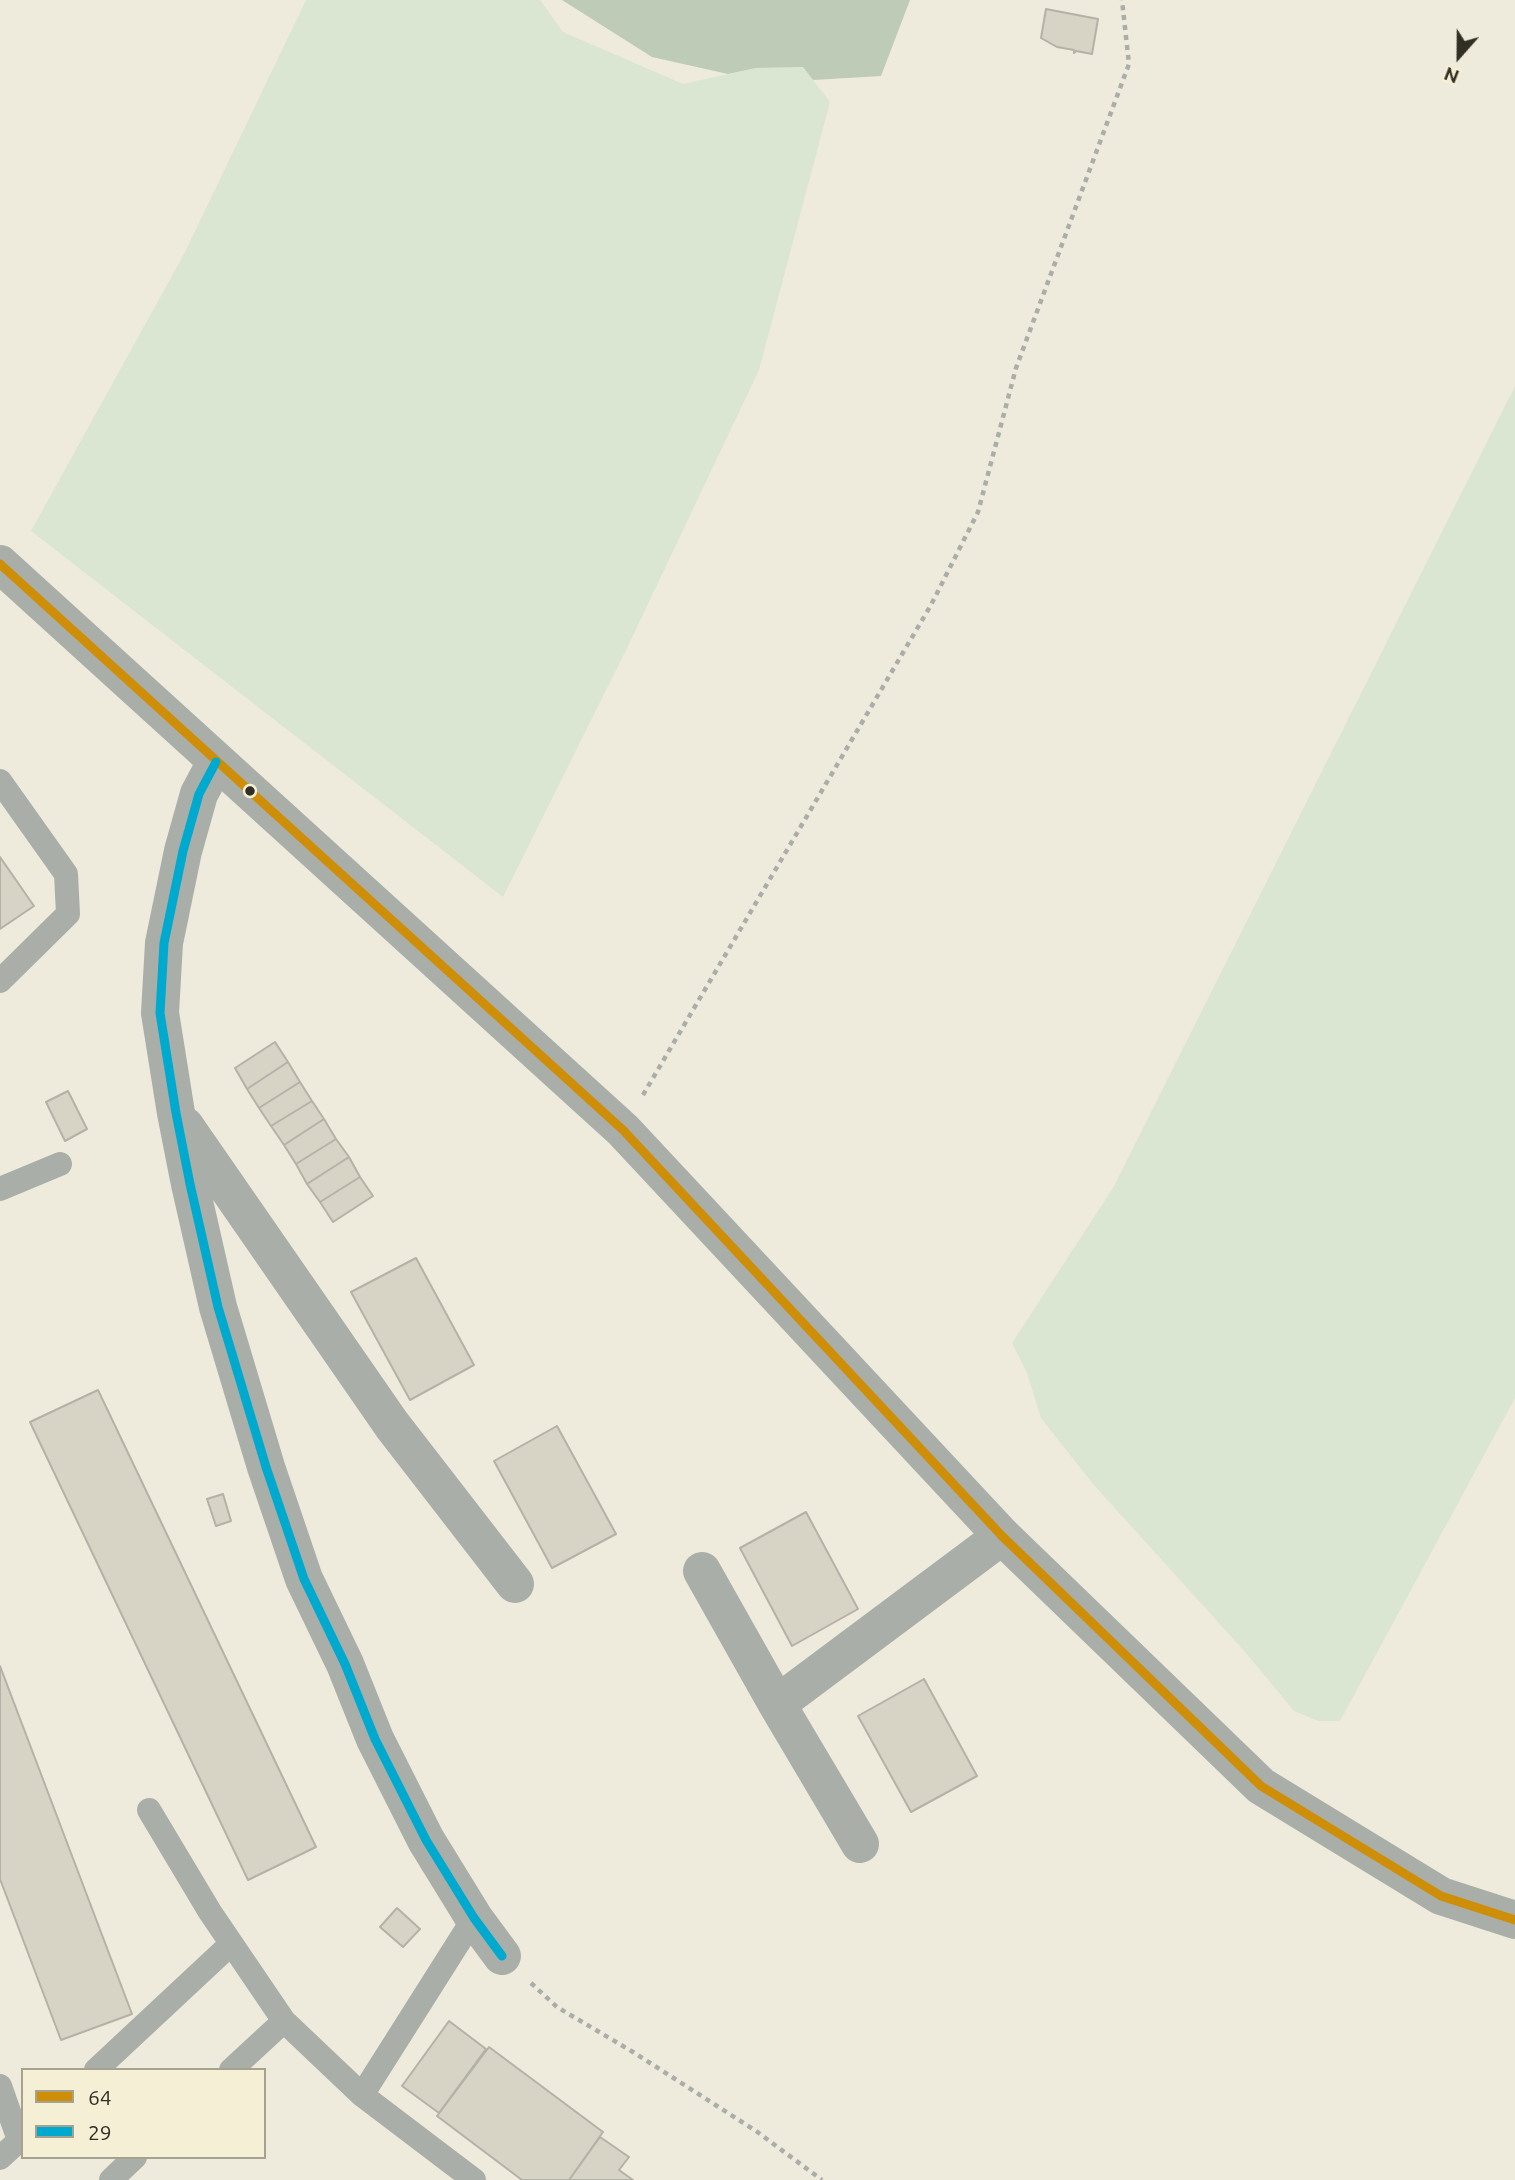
<!DOCTYPE html>
<style>
body{margin:0}
#map{position:relative;width:1515px;height:2180px;overflow:hidden;background:#eeebdc;font-family:Ubuntu,sans-serif}
canvas{display:block}
.legend{position:absolute;left:21px;top:2068px;width:245px;height:91px;box-sizing:border-box;background:#f5efd5;border:2px solid #a7a28e;margin:0;padding:9px 12px;list-style:none;font-size:21px;color:#312e24}
.legend li{display:flex;align-items:center;gap:14px;height:35px}
.legend b{width:35px;border:2px solid #a7a28e}
.north{position:absolute;left:1424px;top:21px;width:70px;height:70px;-webkit-text-stroke:5px #f5efd5;paint-order:stroke;rotate:201deg;font-size:19px;font-weight:700;line-height:28px;text-align:center;color:#312e24}
.north::after{content:'';display:block;margin:auto;width:24px;height:32px;background:#312e24;clip-path:polygon(50% 0,100% 100%,50% 72%,0 100%)}
</style>
<div id="map">
<canvas width="1515" height="2180"></canvas>
<ul class="legend">
<li><b style="height:9px;background:#cf8e07"></b>64</li>
<li><b style="height:9px;background:#00a9ce"></b>29</li>
</ul>
<div class="north">N</div>
</div>
<script>
const ctx = document.querySelector('canvas').getContext('2d');
ctx.lineJoin = 'round';
function fillPath(path, color) { ctx.fillStyle = color; ctx.fill(path, 'evenodd'); }
const poly = rows => new Path2D(rows.map(r => 'M' + r).join(''));
function trace(path, color, width, dash) { ctx.strokeStyle = color; ctx.lineWidth = width; ctx.lineCap = dash ? 'butt' : 'round'; ctx.setLineDash(dash || []); ctx.stroke(path); }
const green = poly([
 [306,0,540,0,563,32,683,84,756,68,803,67,830,102,759,370,629,644,503,897,31,531,184,254],
 [1515,386,1515,1398,1340,1721,1318,1721,1294,1711,1246,1653,1093,1484,1041,1418,1027,1373,1012,1343,1113,1188]
]);
const forest = poly([
 [562,0,910,0,881,76,813,80,803,67,756,68,728,74,652,57]
]);
const building = poly([
 [1046,9,1098,19,1092,54,1076,51,1074,53,1074,50,1057,47,1041,38,1046,9],
 [0,857,34,906,0,929,0,857],
 [275,1042,288,1062,247,1089,235,1068,275,1042],
 [288,1062,300,1082,259,1108,247,1089,288,1062],
 [300,1082,312,1101,271,1126,259,1108,300,1082],
 [68,1091,87,1129,65,1141,46,1102,68,1091],
 [312,1101,324,1119,284,1145,271,1126,312,1101],
 [324,1119,336,1139,296,1164,284,1145,324,1119],
 [336,1139,349,1157,307,1184,296,1164,336,1139],
 [349,1157,360,1177,320,1202,307,1184,349,1157],
 [360,1177,373,1196,333,1222,320,1202,360,1177],
 [416,1258,474,1365,410,1400,351,1292,416,1258],
 [98,1390,316,1847,248,1880,30,1422,98,1390],
 [557,1426,616,1534,552,1568,494,1461,557,1426],
 [223,1494,231,1521,216,1526,207,1499,223,1494],
 [806,1512,858,1609,792,1646,740,1548,806,1512],
 [0,1666,132,2014,61,2040,0,1879,0,1666],
 [924,1679,977,1776,911,1812,858,1716,924,1679],
 [397,1908,420,1929,403,1947,380,1927,397,1908],
 [449,2021,486,2049,439,2113,402,2086,449,2021],
 [489,2047,603,2132,569,2180,522,2180,437,2116,489,2047],
 [600,2137,629,2157,619,2170,633,2180,569,2180,600,2137]
]);
const path = poly([
 [643,1095,931,605,978,512,1016,368,1129,64,1122,0],
 [531,1983,557,2007,633,2052,756,2131,822,2180]
]);
const service = poly([
 [0,781,66,874,68,914,0,981],
 [0,1189,60,1164],
 [149,1810,210,1912,284,2021,362,2095],
 [474,1918,362,2095,474,2180],
 [96,2070,231,1944],
 [231,2070,284,2021],
 [0,2086,19,2140],
 [0,2158,23,2137],
 [111,2180,135,2157]
]);
const minor = poly([
 [216,762,199,794,183,851,164,943,160,1013,176,1113,190,1184,218,1307,266,1467,304,1579,345,1664,375,1739,426,1840,474,1918,502,1956],
 [185,1126,392,1425,515,1584],
 [702,1571,777,1704,860,1844],
 [777,1704,1002,1536]
]);
const tertiary = poly([
 [0,564,623,1130,1002,1536,1261,1786,1441,1896,1515,1920]
]);
const bus1 = poly([
 [0,564,623,1130,1002,1536,1261,1786,1441,1896,1515,1920]
]);
const bus2 = poly([
 [216,762,199,794,183,851,164,943,160,1013,176,1113,190,1184,218,1307,266,1467,304,1579,345,1664,375,1739,426,1840,474,1918,502,1956]
]);
const markers = [
 [250,791,6,"#312e24"]
];
fillPath(green, '#dae6d2');
fillPath(forest, '#becbb6');
fillPath(building, '#d7d4c6');
trace(building, '#b4b2a7', 2);
trace(path, '#aaada8', 4.5, [5, 5]);
trace(service, '#a9aea9', 24);
trace(minor, '#a9aea9', 38);
trace(tertiary, '#a9aea9', 38);
trace(bus1, '#cf8e07', 9);
trace(bus2, '#00a9ce', 9);
for (const [x, y, r, color] of markers) { const dot = new Path2D(); dot.arc(x, y, r, 0, 2 * Math.PI); ctx.fillStyle = color; ctx.fill(dot); trace(dot, '#f5efd5', 2.5); }
</script>
